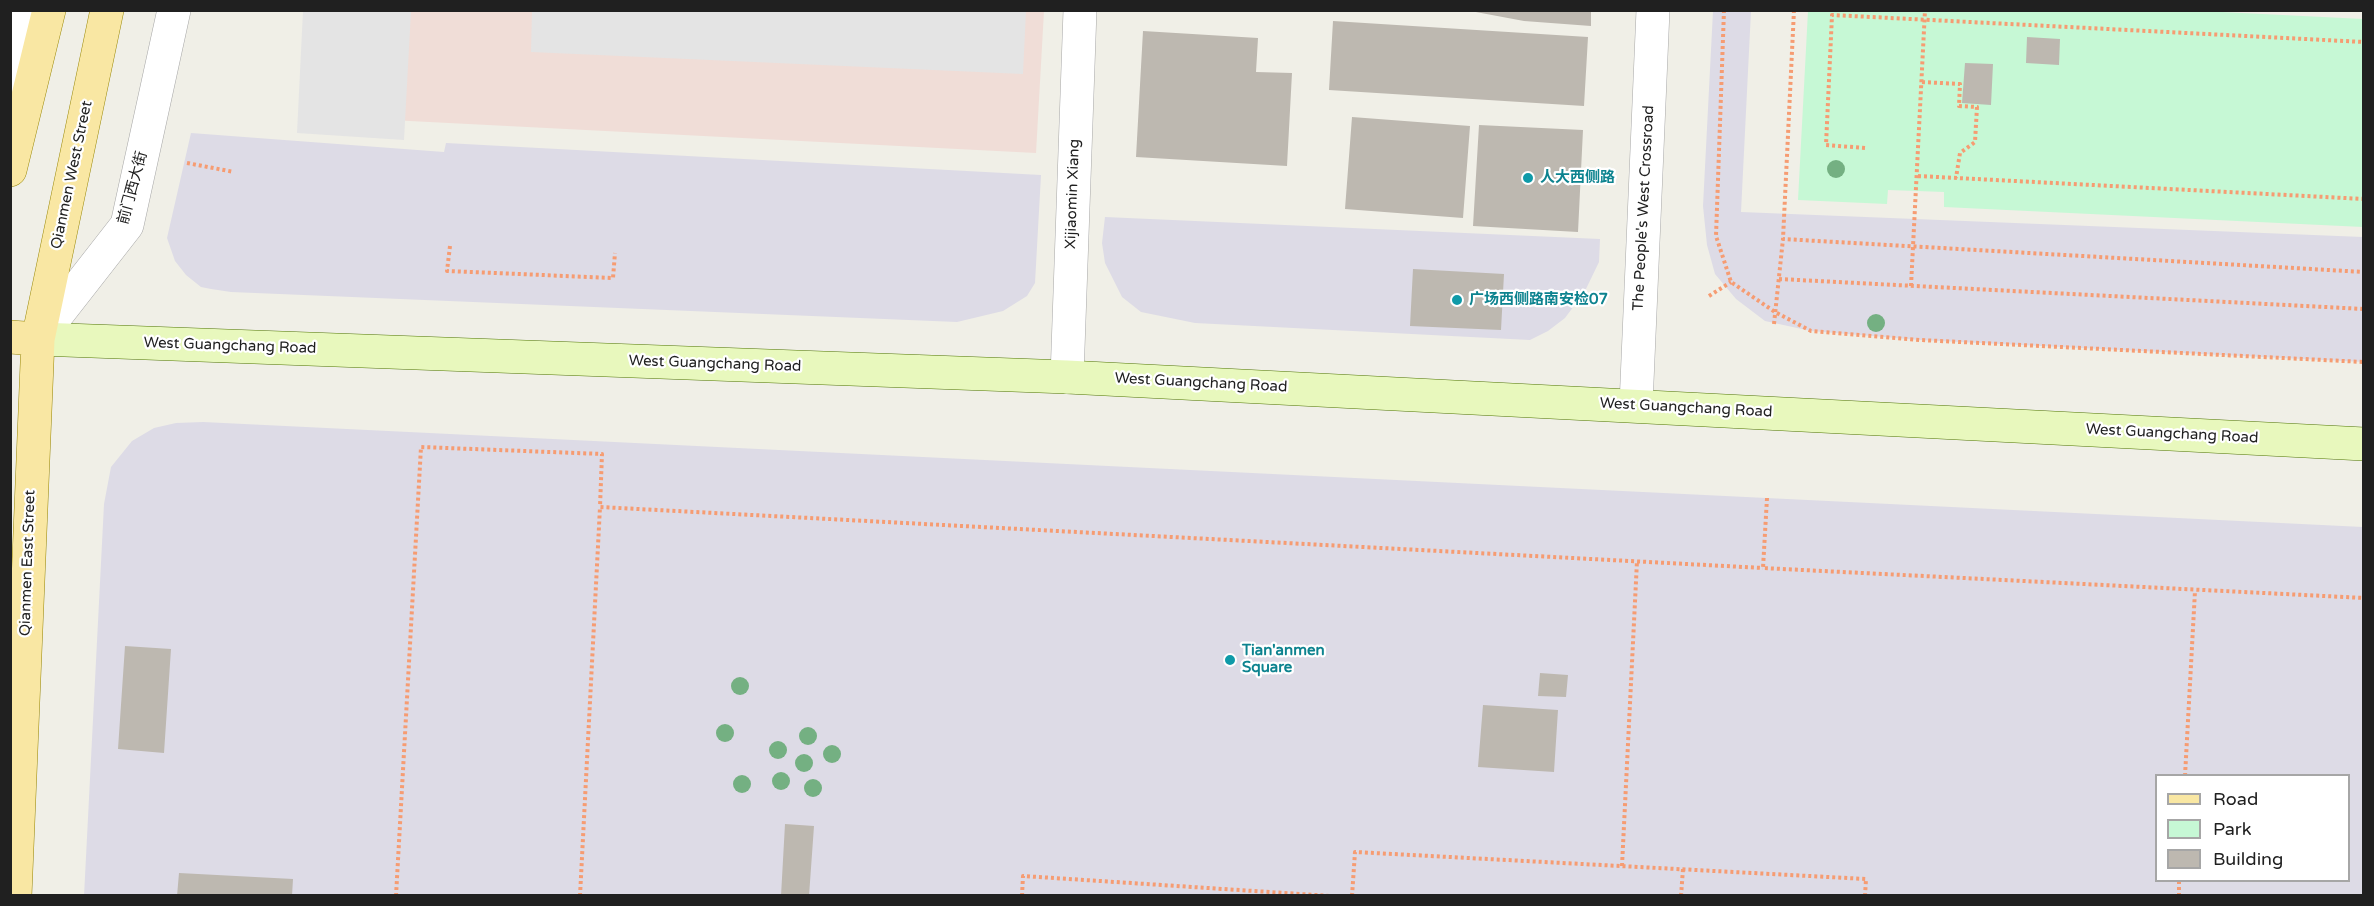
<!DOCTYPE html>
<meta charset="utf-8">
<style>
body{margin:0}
#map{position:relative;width:2374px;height:906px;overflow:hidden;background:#f0efe7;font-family:"Varela Round",sans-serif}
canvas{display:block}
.frame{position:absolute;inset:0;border:12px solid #202020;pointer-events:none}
.legend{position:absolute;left:2155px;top:774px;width:195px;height:108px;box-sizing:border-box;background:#fff;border:2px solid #a6a6a6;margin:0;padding:8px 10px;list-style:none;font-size:18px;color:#202020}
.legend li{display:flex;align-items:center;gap:12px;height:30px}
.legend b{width:30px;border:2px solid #a6a6a6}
</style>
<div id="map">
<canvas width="2374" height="906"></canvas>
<div class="frame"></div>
<ul class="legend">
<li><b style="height:8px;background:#f9e7a3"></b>Road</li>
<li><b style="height:16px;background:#c6f8d5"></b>Park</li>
<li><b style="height:16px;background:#bdb8b0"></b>Building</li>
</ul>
</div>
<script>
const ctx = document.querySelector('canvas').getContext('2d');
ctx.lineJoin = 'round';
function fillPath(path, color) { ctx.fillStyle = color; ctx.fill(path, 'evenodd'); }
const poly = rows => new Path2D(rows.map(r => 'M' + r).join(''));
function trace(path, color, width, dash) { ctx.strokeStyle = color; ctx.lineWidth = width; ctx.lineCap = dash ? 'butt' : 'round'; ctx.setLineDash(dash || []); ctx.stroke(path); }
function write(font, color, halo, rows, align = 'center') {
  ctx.font = font + ' "Varela Round","Noto Sans SC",sans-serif'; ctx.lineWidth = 4.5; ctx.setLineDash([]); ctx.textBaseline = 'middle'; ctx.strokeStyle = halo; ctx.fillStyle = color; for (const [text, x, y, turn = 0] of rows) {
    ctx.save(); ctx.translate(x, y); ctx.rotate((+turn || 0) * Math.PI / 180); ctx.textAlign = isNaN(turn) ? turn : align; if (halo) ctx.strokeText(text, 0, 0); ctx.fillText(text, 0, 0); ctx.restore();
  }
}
const commercial = poly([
 [395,11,1044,11,1036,153,390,120]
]);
const park = poly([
 [2182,10,2363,19,2363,227,1944,207,1944,192,1917,191,1888,190,1887,204,1798,200,1808,11]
]);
const parking = poly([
 [303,11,411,11,404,140,297,133],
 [532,11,1026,11,1023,74,531,52]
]);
const plaza = poly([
 [1713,11,1751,11,1741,212,2363,237,2363,362,1920,340,1811,331,1765,321,1736,299,1715,274,1707,245,1703,206],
 [191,133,444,152,446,143,1041,175,1035,283,1027,296,1003,311,957,322,231,292,211,289,201,287,186,275,175,261,167,238],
 [1105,217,1600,239,1599,262,1585,291,1565,318,1548,331,1530,340,1195,323,1141,312,1122,297,1105,263,1102,243],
 [203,422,2363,527,2363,895,84,896,104,504,111,467,132,441,154,428,176,423],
 [2156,776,2348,776,2348,880,2156,880]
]);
const building = poly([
 [1465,10,1591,10,1591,26,1524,21],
 [1333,21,1588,37,1584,106,1329,90],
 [1143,31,1258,38,1256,72,1292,73,1287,166,1136,157],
 [2027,37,2060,39,2059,65,2026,63],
 [1965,63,1993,64,1991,105,1962,103],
 [1352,117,1470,126,1463,218,1345,209],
 [1479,125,1583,130,1578,232,1473,226],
 [1413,269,1504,274,1501,330,1410,326],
 [125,646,171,649,164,753,118,749],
 [1540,673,1568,675,1566,697,1538,696],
 [1483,705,1558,710,1554,772,1478,767],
 [785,824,814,826,809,896,781,896],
 [179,873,293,879,292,896,177,896]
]);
const path = poly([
 [1724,10,1716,236,1731,282,1775,312,1811,331,1920,340,2364,362],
 [1794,10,1783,239,2364,272],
 [1922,82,1960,84,1959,106,1977,107,1975,142,1960,153,1956,178],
 [1865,148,1826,145,1832,15,2364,42],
 [187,163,234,172],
 [1918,176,2364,199],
 [450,246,447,271,613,278,615,253],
 [1779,279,2364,309],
 [1911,286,1925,10],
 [1709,296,1731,282],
 [1774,324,1783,239],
 [1767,498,1763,568,2364,598],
 [2185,776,2195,591],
 [1622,866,1637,561],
 [396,896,421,447,602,454,600,507],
 [580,896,600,507,1763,568],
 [1022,896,1023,876,1331,896],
 [1352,896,1355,852,1866,879,1865,896],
 [1681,896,1683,869],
 [2179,896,2179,880]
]);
const tertiary = poly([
 [21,99,22,10],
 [38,339,127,225,174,10],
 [1067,377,1080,10],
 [1636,405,1653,10]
]);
const secondary = poly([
 [38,339,1067,377,2364,444]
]);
const primary = poly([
 [10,170,49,10],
 [10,337,38,339],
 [15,896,38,339,107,10]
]);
const trees = [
 [1836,169],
 [1876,323],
 [740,686],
 [725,733],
 [808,736],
 [778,750],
 [832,754],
 [804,763],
 [781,781],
 [742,784],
 [813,788]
];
const markers = [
 [1528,178,6,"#0f9aa8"],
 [1457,300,6,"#0f9aa8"],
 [1230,660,6,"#0f9aa8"]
];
const streetNames = [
 ["Qianmen West Street",72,175,-78],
 ["前门西大街",133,188,-75],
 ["Xijiaomin Xiang",1073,194,-88],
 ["The People's West Crossroad",1644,208,-87],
 ["West Guangchang Road",230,346,2],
 ["West Guangchang Road",715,364,2],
 ["West Guangchang Road",1201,383,3],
 ["West Guangchang Road",1686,408,3],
 ["West Guangchang Road",2172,434,3],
 ["Qianmen East Street",28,563,-88]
];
const cultureNames = [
 ["人大西侧路",1540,178],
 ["广场西侧路南安检07",1469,300],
 ["Tian'anmen",1242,651],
 ["Square",1242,668]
];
fillPath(commercial, '#f0ddd7');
fillPath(park, '#c6f8d5');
fillPath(parking, '#e4e4e4');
fillPath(plaza, '#dddbe6');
fillPath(building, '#bdb8b0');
trace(tertiary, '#a7a7a7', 34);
trace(secondary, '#527608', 34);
trace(primary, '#978605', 34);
trace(path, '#f69c72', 4, [3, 3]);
trace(tertiary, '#fff', 33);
trace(secondary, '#e8f8bd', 33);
trace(primary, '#f9e7a3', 33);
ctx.fillStyle = '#74b082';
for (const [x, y] of trees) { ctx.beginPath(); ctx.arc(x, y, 9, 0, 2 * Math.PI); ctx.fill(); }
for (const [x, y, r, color] of markers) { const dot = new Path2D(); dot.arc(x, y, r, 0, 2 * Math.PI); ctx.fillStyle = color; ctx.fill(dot); trace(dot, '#fff', 2); }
write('15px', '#202020', '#fff', streetNames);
write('bold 15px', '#0d838f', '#fff', cultureNames, 'left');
</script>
